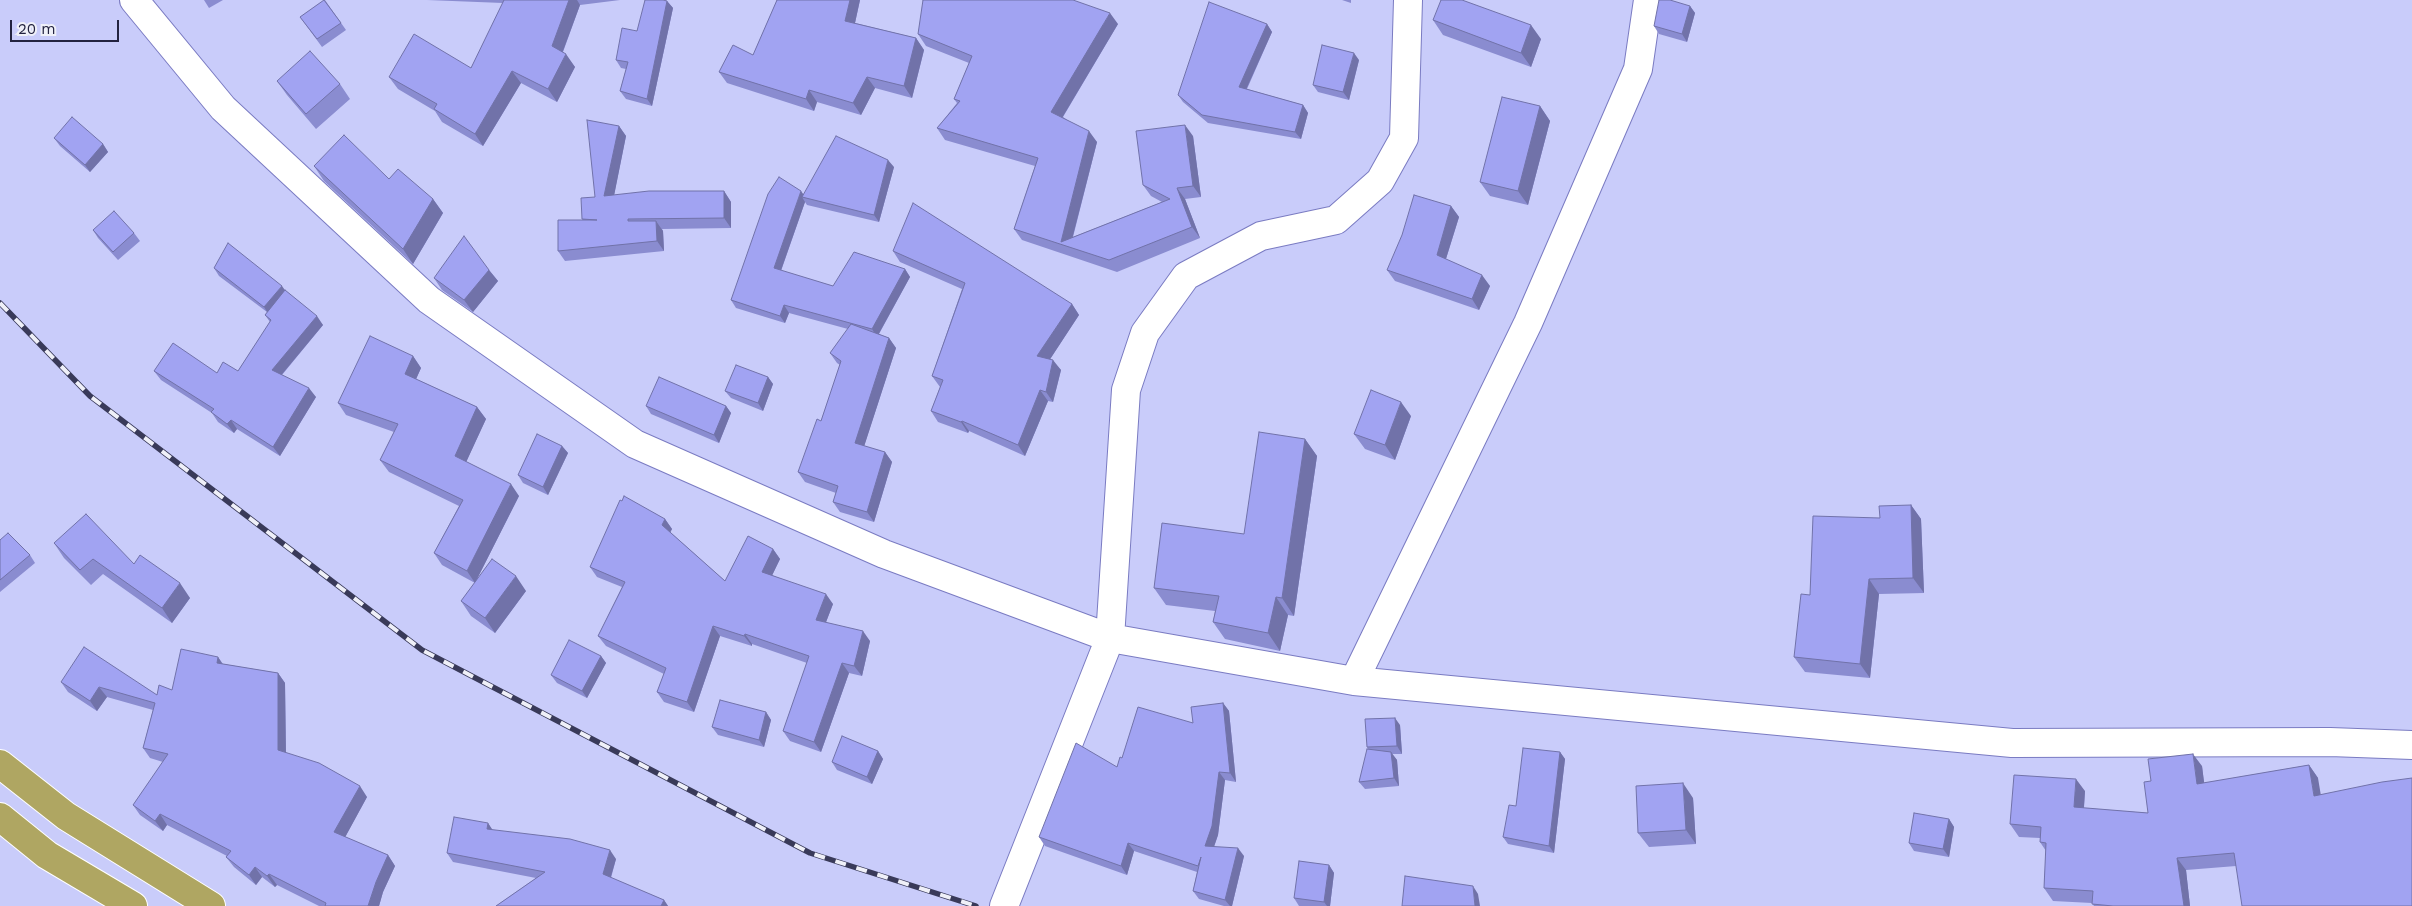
<!DOCTYPE html>
<style>
body{margin:0}
#map{position:relative;width:2412px;height:906px;overflow:hidden;background:#c9ccfa;font-family:"Work Sans",sans-serif}
canvas{display:block}
.scale{position:absolute;left:10px;top:20px;width:109px;height:22px;box-sizing:border-box;border:2px solid #22223f;border-top:0;padding-left:6px;font-size:15px;line-height:18px;white-space:nowrap;color:#22223f;-webkit-text-stroke:4px #eff0f8;paint-order:stroke}
</style>
<div id="map">
<canvas width="2412" height="906"></canvas>
<div class="scale">20 m</div>
</div>
<script>
const ctx = document.querySelector('canvas').getContext('2d');
ctx.lineJoin = 'round';
const poly = rows => new Path2D(rows.map(r => 'M' + r).join(''));
function trace(path, color, width, dash) { ctx.strokeStyle = color; ctx.lineWidth = width; ctx.lineCap = dash ? 'butt' : 'round'; ctx.setLineDash(dash || []); ctx.stroke(path); }
function fillPath(path, color) { ctx.fillStyle = color; ctx.fill(path, 'evenodd'); }
const minor = poly([
 [134,0,223,108,429,300,635,444,884,554,1110,638,1354,681,2012,743,2330,742,2412,745],
 [1354,681,1528,323,1638,69,1648,0],
 [1004,906,1110,638,1126,390,1145,333,1186,276,1261,236,1336,220,1380,181,1404,138,1408,0]
]);
const trunk = poly([
 [0,764,66,816,211,906],
 [0,817,47,855,133,906]
]);
const rail = poly([
 [0,303,90,396,422,650,810,853,976,906]
]);
const wall = poly([
 [204,0,223,0,209,8],
 [325,0,346,30,322,47,300,17],
 [427,0,620,0,580,5,563,52,575,67,557,102,521,83,483,146,442,122,435,111,398,89,389,77,471,68,503,3],
 [777,0,860,0,855,23,916,38,924,50,912,98,875,88,861,115,817,102,814,111,727,83,719,72,753,55],
 [1342,0,1351,0,1351,3],
 [667,1,673,8,652,106,626,99,620,91,626,69,621,68,616,60,637,31],
 [1690,6,1695,13,1687,42,1659,34,1654,26],
 [1433,20,1541,39,1531,67,1443,35],
 [1118,24,1063,117,1097,142,1073,237,1162,202,1151,196,1143,185,1193,136,1201,197,1185,199,1200,238,1117,272,1022,240,1014,229,1035,166,945,140,937,128,957,103,954,99,969,63,926,46,918,34],
 [1267,24,1272,32,1247,89,1303,105,1308,113,1301,139,1208,123,1183,102,1178,95],
 [1359,60,1349,100,1318,92,1313,85],
 [277,81,340,84,350,99,316,129,287,95],
 [1540,106,1550,121,1528,205,1490,196,1480,182],
 [619,126,626,136,614,195,724,191,731,202,731,228,662,229,663,231,664,251,565,261,558,251,583,220,582,219,595,197],
 [54,138,103,144,108,152,90,172,60,146],
 [314,166,389,179,433,199,443,213,413,264,324,181],
 [894,167,879,222,807,205,805,202,781,271,833,286,905,269,910,277,879,334,889,338,896,348,864,446,885,452,892,462,874,522,840,512,833,502,836,493,805,482,798,472,821,421,840,365,837,363,830,353,848,329,789,313,785,323,736,308,731,300,803,194],
 [1451,206,1459,217,1446,259,1490,286,1479,310,1395,281,1387,270],
 [93,230,134,233,140,241,118,260,98,238],
 [893,251,1072,304,1079,315,1050,359,1061,370,1053,402,1048,401,1025,456,969,431,968,433,938,422,931,411,940,387,932,376,962,289,900,262],
 [214,268,285,290,323,325,282,375,316,397,280,456,237,429,234,433,218,422,212,413,161,380,154,371,217,373,238,371,270,322,265,315,267,312,219,276],
 [489,270,498,281,473,312,442,290,434,278],
 [413,356,421,368,416,379,477,407,486,419,466,462,519,496,477,579,526,591,495,633,471,616,461,601,475,583,442,565,434,553,459,506,389,472,380,460,394,432,346,415,338,403],
 [768,377,773,384,763,411,731,398,725,391],
 [646,406,726,406,731,413,719,443,651,414],
 [1411,416,1395,460,1365,449,1354,434],
 [1305,439,1317,456,1294,616,1288,615,1280,651,1225,639,1213,622,1215,611,1166,605,1154,588,1244,534],
 [562,446,568,453,548,495,523,483,518,475],
 [1911,505,1921,519,1924,593,1879,594,1870,678,1805,672,1794,657,1810,595,1880,518],
 [665,519,672,529,670,532,725,581,773,549,780,559,772,575,833,604,826,622,870,641,862,676,849,673,821,752,790,741,783,731,807,663,752,644,752,646,720,636,694,712,664,702,657,692,664,674,606,646,598,636,622,587,597,577,590,567],
 [0,540,30,555,35,563,0,592],
 [54,543,134,564,190,598,172,623,103,574,91,585,64,558],
 [601,656,606,663,587,698,557,683,551,675],
 [218,657,223,664,278,673,285,683,286,753,367,797,345,837,388,855,395,866,383,892,379,906,319,906,277,885,275,887,262,877,256,885,234,867,226,857,227,856,167,825,163,831,140,815,133,805,163,762,150,758,143,748,153,710,107,697,97,711,68,692,61,682,157,695,172,690],
 [1223,703,1229,711,1236,782,1225,780,1218,835,1214,847,1244,856,1232,906,1224,906,1199,899,1193,891,1197,872,1134,851,1127,875,1045,846,1039,837,1117,767,1122,758,1193,723],
 [766,712,771,720,764,747,718,735,712,727],
 [1400,725,1402,754,1392,754,1397,760,1399,786,1365,789,1359,782,1368,749,1367,747],
 [878,751,883,759,872,784,837,770,832,762],
 [1560,752,1565,759,1554,853,1508,844,1503,837,1516,806],
 [2309,765,2318,778,2236,866,2186,870,2190,906,2094,906,2092,903,2053,901,2044,888,2046,851,2040,842,2040,838,2019,837,2010,824,2085,791,2084,808,2148,813,2202,766,2204,783],
 [1693,798,1696,844,1649,847,1638,833],
 [1949,819,1954,827,1949,857,1914,851,1909,843],
 [488,823,492,830,616,859,611,878,664,900,668,906,496,906,536,878,453,862,447,853],
 [1329,865,1334,873,1330,906,1299,906,1294,898]
]);
const shadedWall = poly([
 [569,0,577,0,580,5,560,59,552,46],
 [850,0,860,0,853,32,845,21],
 [667,1,673,8,652,106,647,99],
 [1690,6,1695,13,1687,42,1682,34],
 [1110,13,1118,24,1059,123,1051,112],
 [1267,24,1272,32,1244,94,1239,87],
 [1531,25,1541,39,1531,67,1521,53],
 [916,38,924,50,912,98,904,86],
 [1354,53,1359,60,1349,100,1343,92],
 [566,54,575,67,557,102,548,89],
 [512,71,521,83,483,146,475,134],
 [867,77,875,88,861,115,853,103],
 [809,90,817,102,814,111,806,99],
 [1303,105,1308,113,1301,139,1295,132],
 [1540,106,1550,121,1528,205,1518,191],
 [1185,125,1193,136,1201,197,1193,186],
 [619,126,626,136,612,206,604,196],
 [1089,131,1097,142,1070,247,1061,242],
 [103,144,108,152,90,172,85,165],
 [888,160,894,167,879,222,874,215],
 [1177,188,1185,199,1200,238,1192,227],
 [724,191,731,202,731,228,724,218],
 [801,191,806,198,802,197,805,202,779,276,774,268],
 [433,199,443,213,413,264,403,249],
 [1451,206,1459,217,1444,265,1437,255],
 [656,221,663,231,664,251,657,241],
 [905,269,910,277,877,337,872,329],
 [489,270,498,281,473,312,464,300],
 [1482,275,1490,286,1479,310,1472,299],
 [282,286,287,293,269,315,264,307],
 [1072,304,1079,315,1045,367,1037,356],
 [784,305,789,313,785,323,780,316],
 [317,316,323,325,278,379,272,370],
 [889,338,896,348,862,453,855,443],
 [413,356,421,368,413,386,405,374],
 [1053,360,1061,370,1053,402,1046,392],
 [768,377,773,384,763,411,758,403],
 [309,388,316,397,280,456,273,447],
 [1040,390,1048,401,1025,456,1018,445],
 [1401,402,1411,416,1395,460,1385,445],
 [726,406,731,413,719,443,714,435],
 [477,407,486,419,463,469,455,456],
 [231,420,237,429,234,433,227,424],
 [962,421,969,431,968,433,961,422],
 [1305,439,1317,456,1294,616,1282,598],
 [562,446,568,453,548,495,543,487],
 [885,452,892,462,874,522,867,512],
 [511,484,519,496,475,583,467,571],
 [1911,505,1921,519,1924,593,1913,578],
 [665,519,672,529,669,535,662,525],
 [773,549,780,559,769,582,762,572],
 [516,576,526,591,495,633,485,618],
 [1869,579,1879,594,1870,678,1860,664],
 [180,583,190,598,172,623,162,608],
 [826,594,833,604,823,630,816,620],
 [1276,597,1288,615,1280,651,1268,633],
 [713,626,720,636,694,712,687,702],
 [863,631,870,641,862,676,854,666],
 [745,634,752,644,752,646,744,636],
 [601,656,606,663,587,698,582,691],
 [218,657,225,668,217,663],
 [842,663,849,673,821,752,814,742],
 [278,673,285,683,286,761,278,750],
 [99,687,107,697,97,711,90,701],
 [1223,703,1229,711,1236,782,1230,773],
 [766,712,771,720,764,747,759,740],
 [1395,718,1400,725,1402,754,1397,746],
 [878,751,883,759,872,784,867,777],
 [1391,752,1397,760,1399,786,1394,778],
 [1560,752,1565,759,1554,853,1549,846],
 [2193,754,2202,766,2206,797,2197,784],
 [2309,765,2318,778,2323,808,2314,796],
 [1219,772,1225,780,1218,835,1211,855,1205,846],
 [2076,779,2085,791,2083,820,2074,807],
 [1683,783,1693,798,1696,844,1686,830],
 [360,786,367,797,342,843,334,832],
 [160,814,167,825,163,831,155,821],
 [1949,819,1954,827,1949,857,1943,849],
 [488,823,494,832,487,829],
 [1128,843,1134,851,1127,875,1121,866],
 [1238,848,1244,856,1232,906,1230,906,1225,900],
 [610,850,616,859,609,883,603,874],
 [388,855,395,866,383,892,379,906,368,906,376,882],
 [2177,858,2186,870,2190,906,2184,906],
 [1329,865,1334,873,1330,906,1327,906,1324,902],
 [255,867,262,877,256,885,249,875],
 [269,874,277,885,275,887,267,876],
 [1473,886,1478,894,1480,906,1475,906],
 [664,900,668,906,661,906]
]);
const building = poly([
 [324,0,341,23,317,39,300,17,324,0],
 [504,0,569,0,552,46,566,54,548,89,512,71,475,134,434,109,437,104,389,77,414,34,471,68,504,0],
 [645,0,663,0,667,1,647,99,620,91,628,62,616,60,622,28,637,31,645,0],
 [777,0,850,0,845,21,916,38,904,86,867,77,853,103,809,90,806,99,719,72,733,45,753,55,777,0],
 [923,0,1073,0,1110,13,1051,112,1089,131,1061,242,1170,199,1143,185,1136,131,1185,125,1193,186,1177,188,1192,227,1109,260,1014,229,1038,158,937,128,960,101,954,99,972,56,918,34,923,0],
 [1441,0,1462,0,1531,25,1521,53,1433,20,1441,0],
 [1659,0,1670,0,1690,6,1682,34,1654,26,1659,0],
 [1209,2,1267,24,1239,87,1303,105,1295,132,1202,115,1178,95,1209,2],
 [1322,45,1354,53,1343,92,1313,85,1322,45],
 [310,51,340,84,306,114,277,81,310,51],
 [1502,97,1540,106,1518,191,1480,182,1502,97],
 [72,117,103,144,85,165,54,138,72,117],
 [587,120,619,126,604,196,649,191,724,191,724,218,628,219,628,221,656,221,657,241,558,251,558,220,597,220,582,219,581,198,595,197,587,120],
 [344,135,389,179,398,169,433,199,403,249,314,166,344,135],
 [836,136,888,160,874,215,802,197,836,136],
 [779,177,801,191,774,268,833,286,854,252,905,269,872,329,784,305,780,316,731,300,768,194,779,177],
 [1414,195,1451,206,1437,255,1482,275,1472,299,1387,270,1402,235,1414,195],
 [913,203,1072,304,1037,356,1053,360,1046,392,1040,390,1018,445,962,421,961,422,931,411,943,380,932,376,965,283,893,251,913,203],
 [114,211,134,233,113,252,93,230,114,211],
 [464,236,489,270,464,300,434,278,464,236],
 [228,243,282,286,264,307,214,268,228,243],
 [285,290,317,316,272,370,309,388,273,447,231,420,227,424,211,412,214,409,154,371,173,343,217,373,223,362,238,371,271,320,265,315,285,290],
 [851,324,889,338,855,443,885,452,867,512,833,502,838,486,798,472,817,419,821,421,841,361,830,353,851,324],
 [370,336,413,356,405,374,477,407,455,456,511,484,467,571,434,553,463,500,380,460,398,424,338,403,370,336],
 [736,365,768,377,758,403,725,391,736,365],
 [659,377,726,406,714,435,646,406,659,377],
 [1371,390,1401,402,1385,445,1354,434,1371,390],
 [1259,432,1305,439,1282,598,1276,597,1268,633,1213,622,1219,596,1154,588,1162,523,1244,534,1259,432],
 [537,434,562,446,543,487,518,475,537,434],
 [624,496,665,519,662,525,725,581,748,536,773,549,762,572,826,594,816,620,863,631,854,666,842,663,814,742,783,731,809,656,745,634,744,636,713,626,687,702,657,692,666,668,598,636,625,582,590,567,620,500,622,501,624,496],
 [1911,505,1913,578,1869,579,1860,664,1794,657,1801,594,1810,595,1813,516,1880,518,1879,506,1911,505],
 [86,514,134,564,140,555,180,583,162,608,93,559,80,570,54,543,86,514],
 [8,533,30,555,0,580,0,540,8,533],
 [492,559,516,576,485,618,461,601,492,559],
 [569,640,601,656,582,691,551,675,569,640],
 [84,647,157,695,159,685,172,690,181,649,218,657,217,663,278,673,278,750,319,763,360,786,334,832,388,855,376,882,368,906,325,906,326,903,269,874,267,876,255,867,249,875,226,857,231,851,160,814,155,821,133,805,168,754,143,748,155,703,99,687,90,701,61,682,84,647],
 [720,700,766,712,759,740,712,727,720,700],
 [1223,703,1230,773,1219,772,1212,826,1205,846,1238,848,1225,900,1193,891,1201,857,1198,866,1128,843,1121,866,1039,837,1076,743,1117,767,1120,757,1122,758,1138,707,1193,723,1191,707,1223,703],
 [1395,718,1397,746,1367,747,1365,719,1395,718],
 [842,736,878,751,867,777,832,762,842,736],
 [1523,748,1560,752,1549,846,1503,837,1509,805,1516,806,1523,748],
 [1367,749,1391,752,1394,778,1359,782,1367,749],
 [2193,754,2197,784,2309,765,2314,796,2382,782,2412,778,2412,906,2242,906,2234,853,2177,858,2184,906,2113,906,2092,904,2093,891,2044,888,2046,843,2040,842,2041,827,2010,824,2014,775,2076,779,2074,807,2148,813,2144,782,2151,781,2148,759,2193,754],
 [1683,783,1686,830,1638,833,1636,786,1683,783],
 [1914,813,1949,819,1943,849,1909,843,1914,813],
 [454,817,488,823,487,829,570,839,610,850,603,874,664,900,661,906,496,906,545,872,447,853,454,817],
 [1299,861,1329,865,1324,902,1294,898,1299,861],
 [1405,876,1473,886,1475,906,1402,906,1405,876]
]);
trace(minor, '#7a7bc2', 30);
trace(trunk, '#fff', 30);
trace(minor, '#fff', 28);
trace(trunk, '#afa662', 28);
trace(rail, '#393a59', 5.5);
trace(rail, '#eff0f8', 4, [11]);
fillPath(wall, '#8a8cd0');
fillPath(shadedWall, '#7172a9');
fillPath(building, '#a1a3f2');
trace(building, '#7172a9', 1);
</script>
